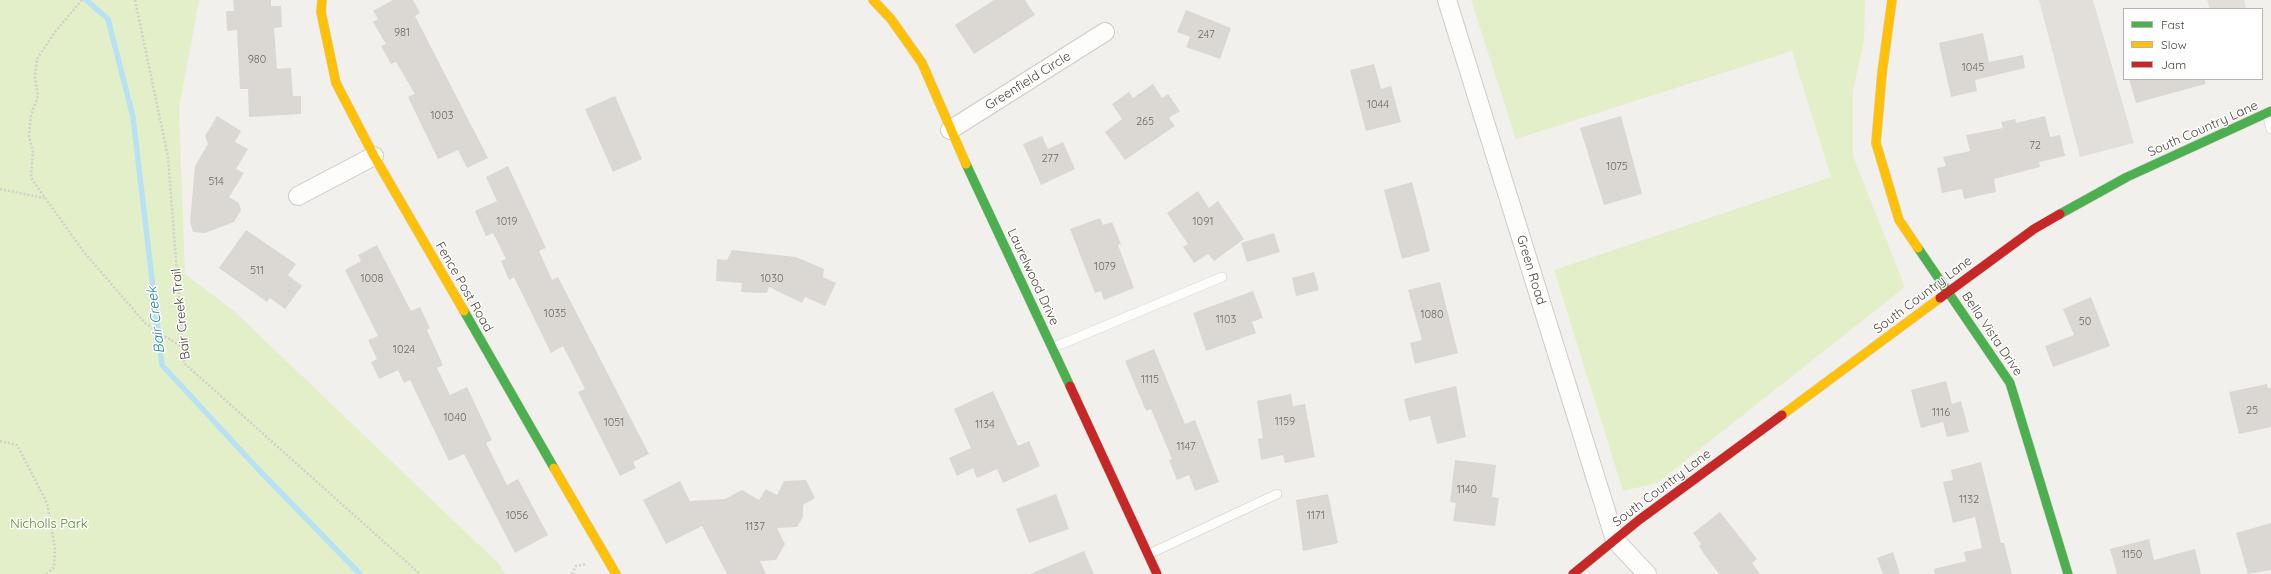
<!DOCTYPE html>
<style>
body{margin:0}
#map{position:relative;width:2271px;height:574px;overflow:hidden;background:#f2f0ec;font-family:Quicksand,sans-serif}
canvas{display:block}
.legend{position:absolute;left:2123px;top:8px;width:140px;height:72px;box-sizing:border-box;background:#fff;border:1px solid #b7b3af;margin:0;padding:5px 7px;list-style:none;font-size:12px;color:#4a4136}
.legend li{display:flex;align-items:center;gap:8px;height:20px}
.legend b{width:20px;border:1px solid #b7b3af}
</style>
<div id="map">
<canvas width="2271" height="574"></canvas>
<ul class="legend">
<li><b style="height:5px;background:#4caf50"></b>Fast</li>
<li><b style="height:5px;background:#ffc107"></b>Slow</li>
<li><b style="height:5px;background:#c62828"></b>Jam</li>
</ul>
</div>
<script>
const ctx = document.querySelector('canvas').getContext('2d');
ctx.lineJoin = 'round';
function fillPath(path, color) { ctx.fillStyle = color; ctx.fill(path, 'evenodd'); }
const poly = rows => new Path2D(rows.map(r => 'M' + r).join(''));
function trace(path, color, width, dash) { ctx.strokeStyle = color; ctx.lineWidth = width; ctx.lineCap = dash ? 'butt' : 'round'; ctx.setLineDash(dash || []); ctx.stroke(path); }
function write(font, color, halo, rows, align = 'center') {
  ctx.font = font + ' Quicksand,sans-serif'; ctx.lineWidth = 3; ctx.setLineDash([]); ctx.textBaseline = 'middle'; ctx.strokeStyle = halo; ctx.fillStyle = color; for (const [text, x, y, turn = 0] of rows) {
    ctx.save(); ctx.translate(x, y); ctx.rotate((+turn || 0) * Math.PI / 180); ctx.textAlign = isNaN(turn) ? turn : align; if (halo) ctx.strokeText(text, 0, 0); ctx.fillText(text, 0, 0); ctx.restore();
  }
}
const green = poly([
 [0,0,199,0,179,109,185,274,234,311,499,564,505,574,0,574],
 [1471,0,1865,0,1864,41,1853,90,1853,156,1905,287,1657,483,1623,491,1554,270,1831,177,1792,51,1516,139]
]);
const parking = poly([
 [2039,0,2093,0,2134,143,2080,157],
 [2207,0,2244,0,2246,9,2210,9]
]);
const stream = poly([
 [86,0,108,19,133,117,162,365,258,469,360,574]
]);
const building = poly([
 [233,0,271,0,271,6,281,6,282,27,274,28,277,69,291,68,293,96,301,96,301,114,249,117,248,89,240,89,237,30,227,31,226,11,234,11],
 [393,0,413,0,420,13,415,16,488,158,467,168,458,150,438,159,408,97,415,94,396,62,391,64,381,46,386,44,373,22,378,19,373,11],
 [994,0,1025,0,1035,15,974,54,955,25],
 [1186,10,1231,28,1220,59,1186,47,1190,37,1177,32],
 [1983,33,1989,62,2023,55,2025,68,1975,80,1977,91,1951,97,1939,43],
 [1374,64,1381,89,1391,86,1401,122,1366,131,1350,70],
 [2129,79,2205,79,2205,84,2136,103],
 [1153,84,1162,98,1168,94,1180,111,1169,118,1175,126,1125,160,1105,132,1122,119,1112,104,1129,92,1133,98],
 [615,96,642,159,613,172,585,109],
 [217,116,241,131,235,142,248,149,236,169,244,173,229,197,239,203,241,210,234,222,205,233,193,232,190,222,195,166,208,144,205,136],
 [1621,116,1642,194,1604,205,1580,128],
 [2045,116,2050,137,2060,135,2065,156,2039,162,2040,167,1994,179,1996,192,1964,199,1962,189,1942,193,1937,168,1946,166,1943,157,1970,151,1966,135,2003,128,2001,122,2015,119,2016,123],
 [1042,136,1048,149,1063,142,1075,169,1041,185,1023,144],
 [508,166,546,248,539,251,552,280,558,277,649,454,633,462,636,468,620,476,578,392,585,389,563,346,551,353,514,277,509,280,501,261,506,259,493,233,486,236,475,211,497,201,486,177],
 [1412,182,1430,251,1402,259,1384,190],
 [1198,191,1209,208,1218,201,1244,239,1214,261,1208,254,1194,263,1183,247,1188,244,1167,213],
 [1100,218,1103,225,1112,222,1121,244,1118,245,1134,288,1104,300,1101,291,1095,293,1070,229],
 [246,230,296,264,288,275,302,286,285,309,270,298,267,302,219,268],
 [1274,233,1280,252,1247,262,1241,243],
 [377,245,411,311,420,307,430,328,427,330,443,365,437,368,450,395,467,387,492,440,486,443,507,485,518,479,548,535,515,553,464,454,449,461,410,380,404,383,398,370,379,379,371,362,377,359,368,340,378,336,345,270,361,261,358,255],
 [732,250,796,257,824,269,823,277,836,283,825,306,805,297,802,303,769,287,767,293,741,292,742,283,716,281,717,259,727,260],
 [1314,272,1319,290,1296,296,1292,278],
 [1440,282,1458,353,1415,364,1410,343,1422,340,1408,290],
 [1253,291,1263,318,1252,322,1256,333,1206,351,1193,313],
 [2091,297,2110,346,2053,367,2045,346,2074,335,2063,309],
 [1154,349,1185,424,1195,420,1219,482,1195,491,1189,475,1177,480,1169,460,1172,459,1151,409,1146,411,1125,361],
 [1946,381,1952,404,1961,401,1969,432,1947,437,1943,422,1921,428,1911,390],
 [2267,384,2268,388,2271,388,2271,427,2239,434,2229,392],
 [1456,386,1466,437,1437,444,1430,416,1409,421,1404,399],
 [993,391,1018,446,1029,441,1040,466,1003,483,997,469,977,478,973,468,957,476,949,458,971,448,954,409],
 [1291,394,1293,406,1305,404,1315,457,1285,463,1283,455,1261,460,1258,439,1263,438,1257,401],
 [1455,460,1496,465,1492,497,1499,498,1495,526,1453,521,1456,503,1450,502],
 [1981,462,2001,543,2004,543,2012,574,1935,574,1934,569,1966,561,1964,552,1982,548,1975,517,1953,523,1943,482,1953,480,1951,470],
 [806,480,815,498,803,505,803,517,797,527,777,528,785,544,776,560,760,561,766,574,727,574,702,526,666,544,643,500,680,481,690,501,725,499,742,490,759,500,766,489,777,495,784,481],
 [1056,494,1069,529,1029,543,1016,509],
 [1328,494,1338,543,1303,551,1296,500],
 [1720,512,1757,559,1752,563,1760,574,1719,574,1704,554,1699,546,1701,544,1693,533],
 [2271,523,2271,570,2248,574,2236,533],
 [2149,539,2154,560,2195,549,2201,574,2117,574,2110,549],
 [1084,551,1094,574,1030,574],
 [1893,552,1900,574,1883,574,1877,558]
]);
const path = poly([
 [82,0,55,32,37,59,35,77,38,96,31,115,29,136,33,152,31,178,83,251,145,323,183,348],
 [135,0,168,157,184,363,420,574],
 [0,189,44,198],
 [0,441,17,445,47,503,55,548,54,567,47,574],
 [572,574,576,566,586,564]
]);
const lane = poly([
 [2267,114,2271,129],
 [1052,348,1222,277],
 [1149,554,1277,494]
]);
const street = poly([
 [1447,0,1615,540,1647,574],
 [950,130,1105,32],
 [298,196,374,156]
]);
const fast = poly([
 [966,164,1070,386],
 [2060,214,2127,177,2271,111],
 [1918,248,2010,383,2068,574],
 [464,311,554,468]
]);
const slow = poly([
 [322,0,321,12,336,83,374,156,464,311],
 [873,0,891,19,922,63,966,164],
 [1892,0,1882,73,1876,143,1899,220,1918,248],
 [1782,415,1940,298],
 [554,468,616,574]
]);
const jam = poly([
 [1940,298,2034,229,2060,214],
 [1070,386,1157,574],
 [1573,574,1639,520,1782,415]
]);
const numberNames = [
 ["981",402,33],
 ["247",1206,35],
 ["980",257,60],
 ["1045",1973,68],
 ["1044",1378,105],
 ["1003",442,116],
 ["265",1145,122],
 ["72",2035,146],
 ["277",1050,159],
 ["1075",1617,167],
 ["514",216,182],
 ["1019",507,222],
 ["1091",1203,222],
 ["1079",1105,267],
 ["511",257,271],
 ["1008",372,279],
 ["1030",772,279],
 ["1035",555,314],
 ["1080",1432,315],
 ["1103",1226,320],
 ["50",2085,322],
 ["1024",404,350],
 ["1115",1150,380],
 ["25",2252,411],
 ["1116",1941,413],
 ["1040",455,418],
 ["1159",1285,422],
 ["1051",614,423],
 ["1134",985,425],
 ["1147",1186,447],
 ["1140",1467,490],
 ["1132",1969,500],
 ["1056",517,516],
 ["1171",1316,516],
 ["1137",755,527],
 ["1150",2132,555]
];
const streetNames = [
 ["Greenfield Circle",1028,81,-32],
 ["South Country Lane",2203,129,-24],
 ["Green Road",1531,270,73],
 ["Laurelwood Drive",1033,277,65],
 ["Fence Post Road",464,287,60],
 ["South Country Lane",1923,295,-37],
 ["Bair Creek Trail",181,314,-96],
 ["Bella Vista Drive",1992,334,56],
 ["South Country Lane",1662,488,-37]
];
const parkNames = [
 ["Nicholls Park",49,524]
];
const waterNames = [
 ["Bair Creek",156,320,-97]
];
fillPath(green, '#e3efc9');
fillPath(parking, '#e2dfda');
trace(stream, '#b8e2f4', 5.5);
fillPath(building, '#dbd7d2');
trace(lane, '#cecbc6', 10);
trace(street, '#cecbc6', 20);
trace(fast, '#d2cdc2', 10);
trace(slow, '#d2cdc2', 10);
trace(jam, '#d2cdc2', 10);
trace(path, '#d2d0ca', 2.5, [2, 2]);
trace(lane, '#fdfdfc', 9);
trace(street, '#fdfdfc', 18);
trace(fast, '#4caf50', 9);
trace(slow, '#ffc107', 9);
trace(jam, '#c62828', 9);
write('11px', '#70685e', null, numberNames);
write('13px', '#4a4136', '#fff', streetNames);
write('13px', '#4f8422', '#fff', parkNames);
write('italic 14px', '#1f7aa8', '#fff', waterNames);
</script>
